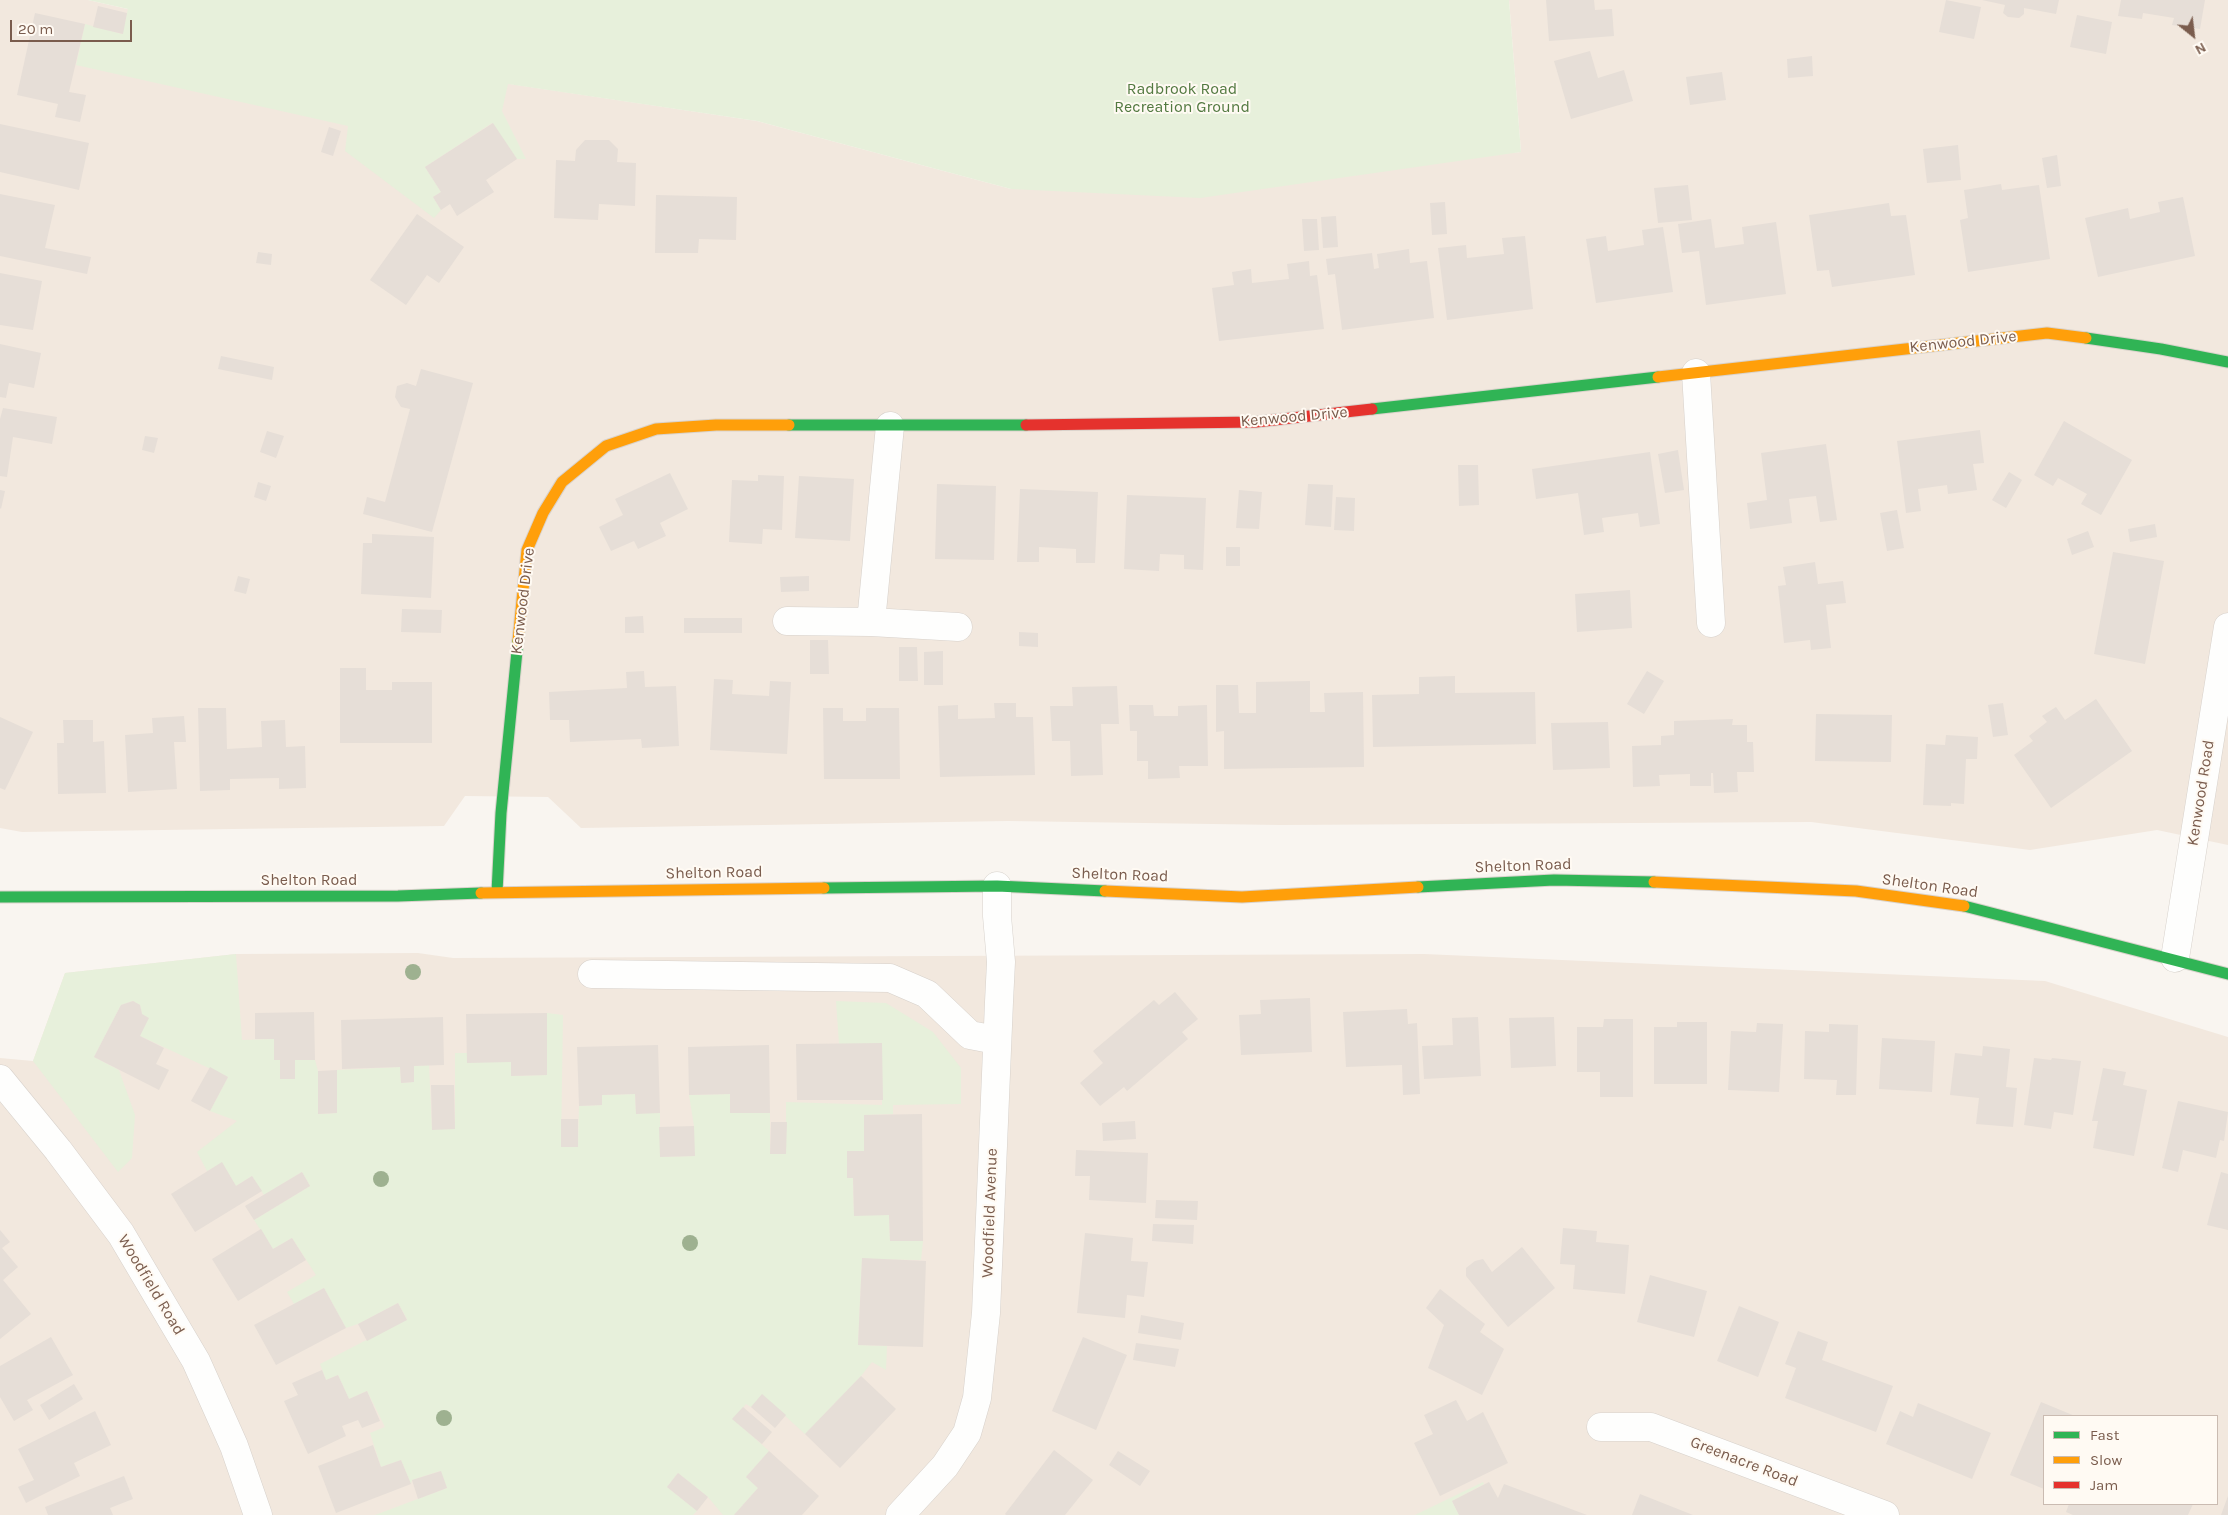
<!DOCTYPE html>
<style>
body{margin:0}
#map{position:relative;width:2228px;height:1515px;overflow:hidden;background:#f9f5f0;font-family:Karla,sans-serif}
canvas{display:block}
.legend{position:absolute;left:2043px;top:1415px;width:175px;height:90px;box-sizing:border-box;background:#fffaf3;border:1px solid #cabbb1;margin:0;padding:6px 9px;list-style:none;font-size:15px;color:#7a5c4d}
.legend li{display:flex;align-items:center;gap:10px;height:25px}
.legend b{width:25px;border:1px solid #cabbb1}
.north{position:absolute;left:2168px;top:10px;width:50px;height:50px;-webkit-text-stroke:4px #fffaf3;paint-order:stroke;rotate:151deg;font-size:14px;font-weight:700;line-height:20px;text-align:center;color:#7a5c4d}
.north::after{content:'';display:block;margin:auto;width:18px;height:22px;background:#7a5c4d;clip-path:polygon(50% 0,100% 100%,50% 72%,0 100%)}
.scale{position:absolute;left:10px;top:20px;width:122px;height:22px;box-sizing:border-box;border:2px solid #7a5c4d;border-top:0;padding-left:6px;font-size:15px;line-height:18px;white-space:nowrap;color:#7a5c4d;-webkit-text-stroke:4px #fffaf3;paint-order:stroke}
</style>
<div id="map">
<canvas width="2228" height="1515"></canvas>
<ul class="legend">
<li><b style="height:6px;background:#30b455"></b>Fast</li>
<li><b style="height:6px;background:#ff9f0a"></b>Slow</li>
<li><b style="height:6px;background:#e5322d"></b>Jam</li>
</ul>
<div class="north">N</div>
<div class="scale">20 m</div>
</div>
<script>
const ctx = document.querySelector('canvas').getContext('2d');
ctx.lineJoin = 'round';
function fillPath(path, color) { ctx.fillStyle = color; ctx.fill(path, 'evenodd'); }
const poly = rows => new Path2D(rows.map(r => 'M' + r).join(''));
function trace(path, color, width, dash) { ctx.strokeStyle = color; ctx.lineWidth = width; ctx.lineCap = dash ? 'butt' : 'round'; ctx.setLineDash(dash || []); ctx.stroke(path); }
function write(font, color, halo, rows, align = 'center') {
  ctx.font = font + ' Karla,sans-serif'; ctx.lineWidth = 4; ctx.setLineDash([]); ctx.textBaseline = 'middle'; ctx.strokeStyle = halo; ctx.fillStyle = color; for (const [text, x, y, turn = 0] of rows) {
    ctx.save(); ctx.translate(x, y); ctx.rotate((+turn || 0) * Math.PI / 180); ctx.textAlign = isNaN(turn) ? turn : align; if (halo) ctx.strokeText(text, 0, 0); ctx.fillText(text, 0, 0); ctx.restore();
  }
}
const residential = poly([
 [0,0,88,0,357,61,757,121,1011,189,1521,152,1509,0,2228,0,2228,845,2157,830,2030,850,1811,822,1280,825,1008,821,581,828,548,797,465,796,444,826,22,832,0,828],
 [418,953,453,958,1424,954,2045,981,2228,1037,2228,1515,0,1515,0,1058,33,1061,65,973,236,954],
 [2044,1416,2217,1416,2217,1504,2044,1504]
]);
const green = poly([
 [88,0,1509,0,1521,152,1200,198,1011,189,757,121,508,84,502,111,526,159,517,159,492,123,425,167,441,192,433,197,441,210,434,218,345,151,348,126,76,65,85,24,122,34,128,9],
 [236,954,242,1040,274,1039,274,1059,280,1060,280,1079,295,1079,295,1060,315,1060,318,1071,319,1114,337,1113,337,1070,400,1067,401,1083,414,1082,414,1066,429,1065,432,1129,455,1129,455,1053,467,1053,467,1062,511,1062,511,1076,547,1075,547,1013,563,1015,561,1147,578,1147,579,1106,602,1105,602,1095,635,1094,636,1113,660,1113,660,1157,694,1156,694,1126,689,1095,730,1094,730,1113,770,1113,770,1154,786,1154,786,1102,882,1105,882,1044,839,1044,836,1001,886,1003,933,1032,961,1068,961,1104,893,1105,893,1114,864,1115,864,1151,847,1151,847,1178,853,1178,854,1215,889,1215,890,1241,923,1241,921,1260,862,1259,858,1345,887,1346,886,1370,872,1362,861,1376,805,1434,762,1395,751,1407,746,1404,733,1419,769,1451,746,1477,758,1488,734,1515,723,1515,708,1497,678,1473,667,1487,697,1511,693,1515,375,1515,447,1488,440,1471,412,1480,411,1484,401,1460,381,1467,370,1433,385,1427,367,1391,349,1399,338,1375,326,1380,320,1364,407,1319,398,1303,358,1324,346,1328,324,1288,294,1304,287,1292,316,1275,292,1238,273,1249,254,1220,310,1186,302,1172,264,1195,252,1176,236,1186,222,1163,207,1171,197,1152,237,1121,210,1111,228,1077,140,1036,142,1014,140,1005,133,1001,121,1005,94,1057,119,1070,135,1115,132,1158,118,1172,33,1061,65,973],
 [1483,1482,1484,1484,1452,1501,1459,1515,1415,1515]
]);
const building = poly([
 [1546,0,1594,0,1595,10,1612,9,1614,36,1549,41],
 [1946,0,1981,7,1974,39,1939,32],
 [1982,0,2059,0,2056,14,2024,8,2024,14,2019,18,2008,17,2003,13,2005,5],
 [2121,0,2205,0,2200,29,2172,25,2174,18,2143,13,2142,19,2118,16],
 [98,6,127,13,123,34,93,27],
 [35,13,85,24,69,92,86,95,80,122,55,117,58,104,17,95],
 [2077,15,2112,22,2106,54,2070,47],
 [1590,51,1598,78,1624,70,1633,101,1571,119,1554,61],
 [1812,56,1813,76,1788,78,1787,59],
 [1722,72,1726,100,1690,105,1686,77],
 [493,123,517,159,486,180,494,192,457,216,450,204,441,210,433,197,441,192,425,167],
 [0,124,89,143,79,190,0,172],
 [329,127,341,131,333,156,321,152],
 [585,140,609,140,618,149,617,162,636,163,635,206,599,204,598,220,554,218,556,160,575,161,576,150],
 [1958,145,1961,180,1927,183,1923,149],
 [2057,155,2061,186,2047,188,2042,158],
 [2001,184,2002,190,2039,185,2050,259,1968,272,1960,220,1968,218,1964,190],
 [1688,185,1692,220,1658,223,1654,188],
 [0,194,55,205,45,248,91,257,87,274,0,256],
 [656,195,737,197,736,240,699,239,698,253,655,253],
 [2183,197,2195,256,2098,277,2085,218,2128,208,2130,219,2160,212,2158,202],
 [1445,202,1447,234,1432,235,1430,203],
 [1889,203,1891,216,1906,215,1915,275,1832,287,1829,270,1817,271,1809,215],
 [417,214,464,247,439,283,427,275,406,305,370,280],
 [1336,216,1338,247,1323,248,1321,217],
 [1302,219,1317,219,1319,250,1304,251],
 [1711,219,1715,248,1744,244,1742,227,1776,222,1786,294,1706,305,1699,251,1682,253,1678,224],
 [1663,227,1673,292,1596,303,1586,239,1606,236,1608,251,1644,245,1642,230],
 [1525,236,1533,309,1447,320,1438,248,1466,245,1467,258,1504,254,1502,238],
 [1409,249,1410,263,1427,261,1434,318,1342,330,1335,274,1328,275,1326,259,1372,253,1374,269,1379,268,1377,254],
 [258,252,272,254,271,265,256,263],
 [1309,261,1310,276,1317,275,1324,329,1219,341,1212,288,1234,285,1232,272,1251,269,1252,283,1289,279,1287,264],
 [0,273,42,281,33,330,0,325],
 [0,344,41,353,34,388,9,383,6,398,0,397],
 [221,356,274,367,272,380,218,369],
 [421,369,473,383,432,532,363,514,367,497,385,502,410,409,401,407,395,397,397,386,407,383,416,386],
 [3,408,57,417,52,444,13,437,7,477,0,476,0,419],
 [2064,421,2132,460,2101,515,2081,504,2087,494,2058,478,2053,486,2034,475],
 [1980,430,1984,463,1973,464,1977,490,1948,494,1947,485,1918,489,1921,511,1906,513,1897,441],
 [267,431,284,436,276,458,260,452],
 [145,436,158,438,154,453,142,450],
 [1826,444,1837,520,1820,522,1816,496,1789,499,1792,523,1750,529,1747,503,1767,500,1761,453],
 [1678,450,1684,490,1665,493,1658,454],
 [1650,452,1660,524,1640,527,1638,513,1602,518,1604,532,1584,535,1578,493,1536,499,1532,469],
 [1458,465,1478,465,1479,505,1459,506],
 [2009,472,2022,480,2006,508,1992,500],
 [670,473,688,509,660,523,666,536,638,549,634,541,611,551,599,527,623,515,615,499],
 [758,475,784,476,782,530,763,529,762,544,729,542,732,480,758,481],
 [799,476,854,479,850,541,795,538],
 [258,482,271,486,266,501,254,497],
 [937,484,996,486,994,560,935,559],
 [1308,484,1333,485,1331,527,1305,525],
 [1020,489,1098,492,1095,563,1076,563,1076,549,1039,547,1039,562,1017,562],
 [0,490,5,491,1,509,0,508],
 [1239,490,1262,492,1259,529,1236,528],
 [1127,495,1206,498,1203,570,1184,569,1184,555,1160,554,1159,571,1124,569],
 [1336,497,1355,498,1354,531,1334,530],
 [1897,510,1904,548,1887,551,1880,513],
 [2155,524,2157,537,2130,542,2128,529],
 [2088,531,2094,547,2072,555,2067,539],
 [372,534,434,537,431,598,361,594,363,543,372,543],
 [1226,547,1240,547,1240,566,1226,566],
 [2113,552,2164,561,2145,664,2094,654],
 [1815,562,1818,584,1843,581,1846,603,1826,605,1831,648,1811,650,1810,640,1784,643,1778,586,1786,585,1783,567],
 [238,576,250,579,246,594,234,591],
 [809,576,809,591,781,592,780,577],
 [1630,590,1632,628,1577,632,1575,594],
 [402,609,442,610,441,633,401,632],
 [643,616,644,633,625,633,625,617],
 [684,618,742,618,742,633,684,633],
 [1019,632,1038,633,1038,647,1019,646],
 [810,640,828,640,829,674,810,674],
 [899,647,917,647,918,681,899,681],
 [943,651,943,685,924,685,924,652],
 [340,668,366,668,366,690,392,690,392,682,432,682,432,743,340,743],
 [644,671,645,687,676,686,679,746,642,748,641,739,570,742,569,720,550,720,549,692,627,688,626,672],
 [1647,671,1664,681,1644,714,1627,704],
 [1455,676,1455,693,1535,692,1536,744,1373,747,1372,695,1419,694,1419,677],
 [714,679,733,680,732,694,769,696,770,681,791,682,787,754,710,750],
 [1310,681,1310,712,1325,712,1324,693,1363,692,1364,767,1224,769,1224,731,1216,732,1216,685,1238,685,1239,713,1256,713,1256,682],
 [1117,686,1119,724,1101,724,1103,775,1071,776,1070,741,1052,741,1050,706,1073,706,1072,687],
 [2096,699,2132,751,2051,808,2014,755,2033,741,2029,736,2047,722,2042,716,2056,707,2065,720],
 [994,703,1016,703,1016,717,1033,717,1035,775,940,777,938,706,958,705,958,719,995,718],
 [2003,703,2008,735,1993,737,1988,705],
 [1129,705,1153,705,1154,716,1178,716,1178,706,1207,705,1208,766,1179,766,1180,778,1148,779,1148,761,1137,761,1137,731,1130,731],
 [198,708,226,708,227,749,262,747,261,721,285,720,286,747,305,746,306,788,279,789,279,778,230,779,230,790,200,791],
 [823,708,843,708,843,721,866,721,866,708,899,708,900,779,824,779],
 [1816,714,1892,715,1891,762,1815,761],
 [184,716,186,742,174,742,177,789,128,792,125,735,153,733,152,718],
 [0,717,33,732,5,790,0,788],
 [1733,719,1732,725,1747,725,1747,742,1753,742,1754,772,1737,772,1738,792,1714,793,1713,773,1711,773,1711,786,1690,786,1690,774,1659,775,1660,786,1633,787,1632,746,1661,745,1661,736,1674,735,1674,721],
 [63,720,93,720,93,742,104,741,106,793,58,794,57,743,64,743],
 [1608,722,1610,768,1553,770,1551,723],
 [1946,735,1978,737,1977,759,1966,759,1964,804,1951,803,1951,806,1923,805,1926,744,1945,745],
 [1175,992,1198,1019,1182,1032,1188,1039,1127,1091,1124,1087,1100,1106,1080,1083,1103,1063,1093,1051,1154,1000,1159,1005],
 [1310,998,1312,1052,1241,1055,1239,1015,1261,1014,1260,1000],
 [133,1001,140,1005,142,1014,149,1018,140,1036,164,1048,156,1064,169,1070,159,1090,94,1057,121,1005],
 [1407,1009,1408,1024,1417,1023,1420,1094,1403,1095,1402,1065,1346,1067,1343,1012],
 [314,1012,315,1060,295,1060,295,1079,280,1079,280,1060,274,1060,274,1039,255,1039,255,1013],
 [547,1013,547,1075,511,1076,511,1062,467,1063,466,1014],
 [443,1017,444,1065,414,1066,414,1082,401,1083,400,1067,342,1069,341,1020],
 [1478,1017,1481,1076,1424,1079,1422,1046,1453,1045,1452,1018],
 [1554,1017,1556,1066,1511,1068,1509,1018],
 [1604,1019,1633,1019,1633,1097,1600,1097,1600,1072,1577,1072,1577,1027,1603,1027],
 [1677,1022,1707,1022,1707,1084,1654,1084,1654,1027,1677,1027],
 [1757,1023,1783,1024,1779,1092,1728,1090,1731,1031,1756,1032],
 [1829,1024,1858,1025,1856,1095,1836,1095,1837,1080,1804,1079,1805,1031,1829,1032],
 [1882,1038,1935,1041,1932,1092,1879,1089],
 [882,1043,883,1100,797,1100,796,1044],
 [658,1045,660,1113,636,1114,635,1094,602,1095,602,1105,579,1106,577,1047],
 [769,1045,770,1113,730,1113,730,1094,689,1095,688,1047],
 [1983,1046,2010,1049,2006,1087,2017,1088,2013,1127,1976,1124,1979,1098,1950,1095,1955,1053,1982,1056],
 [2034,1058,2051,1060,2052,1058,2081,1061,2073,1115,2054,1112,2051,1129,2024,1125],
 [210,1067,228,1077,210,1111,191,1101],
 [2103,1068,2126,1072,2123,1085,2147,1090,2134,1156,2093,1148,2098,1121,2092,1121],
 [337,1070,337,1113,318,1114,318,1071],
 [431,1085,454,1085,455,1129,432,1130],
 [2178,1101,2228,1112,2224,1141,2220,1140,2216,1158,2183,1150,2178,1172,2162,1168],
 [922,1114,923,1241,890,1241,889,1215,854,1216,853,1178,847,1178,847,1151,864,1151,864,1115],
 [561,1119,578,1119,578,1147,561,1147],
 [1135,1121,1136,1139,1103,1141,1102,1123],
 [771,1122,787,1122,786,1154,770,1154],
 [694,1126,695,1156,660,1157,659,1127],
 [1076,1150,1148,1153,1146,1203,1089,1200,1090,1176,1075,1176],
 [222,1162,236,1186,252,1176,262,1191,195,1232,171,1194],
 [302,1172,310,1186,254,1220,245,1206],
 [2221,1172,2228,1174,2228,1230,2207,1225],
 [1156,1200,1198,1201,1197,1220,1155,1218],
 [1153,1224,1194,1225,1193,1244,1152,1241],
 [1563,1228,1597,1231,1596,1242,1629,1245,1625,1294,1573,1289,1575,1265,1560,1264],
 [261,1229,273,1249,292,1238,306,1260,238,1301,212,1259],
 [0,1230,10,1242,2,1248,18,1267,3,1280,31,1314,0,1339],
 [1085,1233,1133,1238,1131,1261,1148,1262,1144,1297,1127,1295,1125,1318,1077,1313],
 [1522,1247,1555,1288,1508,1327,1466,1276,1466,1268,1475,1261,1483,1259,1492,1272],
 [862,1258,926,1261,923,1347,858,1345],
 [1650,1275,1707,1291,1694,1337,1637,1322],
 [324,1288,346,1328,276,1365,254,1325],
 [1440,1289,1485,1324,1480,1332,1504,1349,1482,1395,1428,1368,1444,1325,1426,1308],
 [398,1303,407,1320,367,1341,358,1324],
 [1739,1306,1779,1322,1758,1377,1717,1361],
 [1141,1315,1184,1323,1181,1340,1138,1333],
 [1798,1331,1828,1342,1822,1360,1893,1386,1876,1432,1785,1398,1796,1368,1785,1364],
 [51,1337,73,1375,27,1400,33,1410,14,1421,0,1397,0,1366],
 [1083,1337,1127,1355,1096,1430,1052,1411],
 [1136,1343,1179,1349,1175,1367,1133,1360],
 [322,1370,326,1380,338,1375,349,1399,367,1391,380,1421,362,1428,358,1420,342,1426,346,1436,308,1454,284,1401,298,1395,292,1383],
 [861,1376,896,1409,840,1468,805,1434],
 [74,1384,83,1399,49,1420,40,1405],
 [762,1394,786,1415,775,1428,751,1407],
 [1456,1400,1467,1421,1483,1412,1508,1463,1440,1496,1414,1443,1433,1434,1424,1415],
 [2041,1402,2075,1416,2044,1416,2044,1489,2010,1475],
 [1918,1403,1991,1433,1972,1479,1886,1444,1900,1411,1913,1417],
 [743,1407,772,1432,762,1444,732,1419],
 [95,1411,111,1445,74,1463,80,1476,26,1503,18,1487,34,1480,18,1449],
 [373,1445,381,1467,401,1460,411,1484,336,1513,318,1466],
 [1054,1450,1093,1480,1065,1515,1006,1515,1005,1514],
 [769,1451,819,1496,802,1515,734,1515,758,1488,746,1477],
 [1118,1451,1150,1471,1140,1486,1109,1465],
 [441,1471,447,1488,418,1499,412,1480],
 [678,1473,708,1497,697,1511,667,1487],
 [124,1476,133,1499,110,1508,113,1515,48,1515,45,1507],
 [1489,1482,1498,1498,1504,1484,1587,1515,1459,1515,1452,1501],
 [1640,1494,1693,1515,1632,1515],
 [2228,1496,2228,1515,2221,1515],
 [2069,1504,2193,1504,2188,1515,2073,1515,2066,1512]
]);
const street = poly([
 [1696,373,1711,623],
 [890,426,871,622,958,627],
 [787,621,871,622],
 [2175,958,2228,627],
 [592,974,890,978,927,994,970,1035,996,1040],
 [0,1079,58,1150,121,1234,196,1361,234,1446,258,1515],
 [1601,1427,1651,1427,1885,1515],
 [900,1515,945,1466,967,1433,977,1398,986,1313,999,1002,1001,962,997,916,997,886]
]);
const fast = poly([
 [2086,338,2161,349,2228,362],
 [1372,409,1658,377],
 [789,425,1026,425],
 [1418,887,1554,880,1654,882],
 [824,888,997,886,1105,891],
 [497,892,501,813,518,641],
 [0,897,398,896,481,893],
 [1964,906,2228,974]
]);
const slow = poly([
 [1658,377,2047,333,2086,338],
 [518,641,527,550,543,513,562,482,606,446,656,429,716,425,789,425],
 [1654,882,1856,891,1964,906],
 [1105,891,1242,897,1418,887],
 [481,893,824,888]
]);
const jam = poly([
 [1026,425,1256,422,1372,409]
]);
const trees = [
 [413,972],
 [381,1179],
 [690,1243],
 [444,1418]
];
const parkNames = [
 ["Radbrook Road",1182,89],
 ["Recreation Ground",1182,107]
];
const streetNames = [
 ["Kenwood Drive",1963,342,-6],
 ["Kenwood Drive",1294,417,-5],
 ["Kenwood Drive",523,601,-83],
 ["Kenwood Road",2201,793,-81],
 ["Shelton Road",1523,866,-2],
 ["Shelton Road",714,873,-1],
 ["Shelton Road",1120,875,2],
 ["Shelton Road",309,880],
 ["Shelton Road",1930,886,8],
 ["Woodfield Avenue",990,1213,-88],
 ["Woodfield Road",151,1285,59],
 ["Greenacre Road",1744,1462,21]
];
fillPath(residential, '#f2e8de');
fillPath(green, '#e7f0db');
fillPath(building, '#e6ded7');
trace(street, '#d7d1cb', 29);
trace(fast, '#d9d2cb', 13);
trace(slow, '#d9d2cb', 13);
trace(jam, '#d9d2cb', 13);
trace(street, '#fefefd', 28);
trace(fast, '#30b455', 11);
trace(slow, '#ff9f0a', 11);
trace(jam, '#e5322d', 11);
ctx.fillStyle = '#9eb190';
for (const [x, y] of trees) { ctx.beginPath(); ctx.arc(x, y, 8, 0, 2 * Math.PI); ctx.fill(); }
write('16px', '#537a41', '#fffaf3', parkNames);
write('16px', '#7a5c4d', '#fffaf3', streetNames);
</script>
